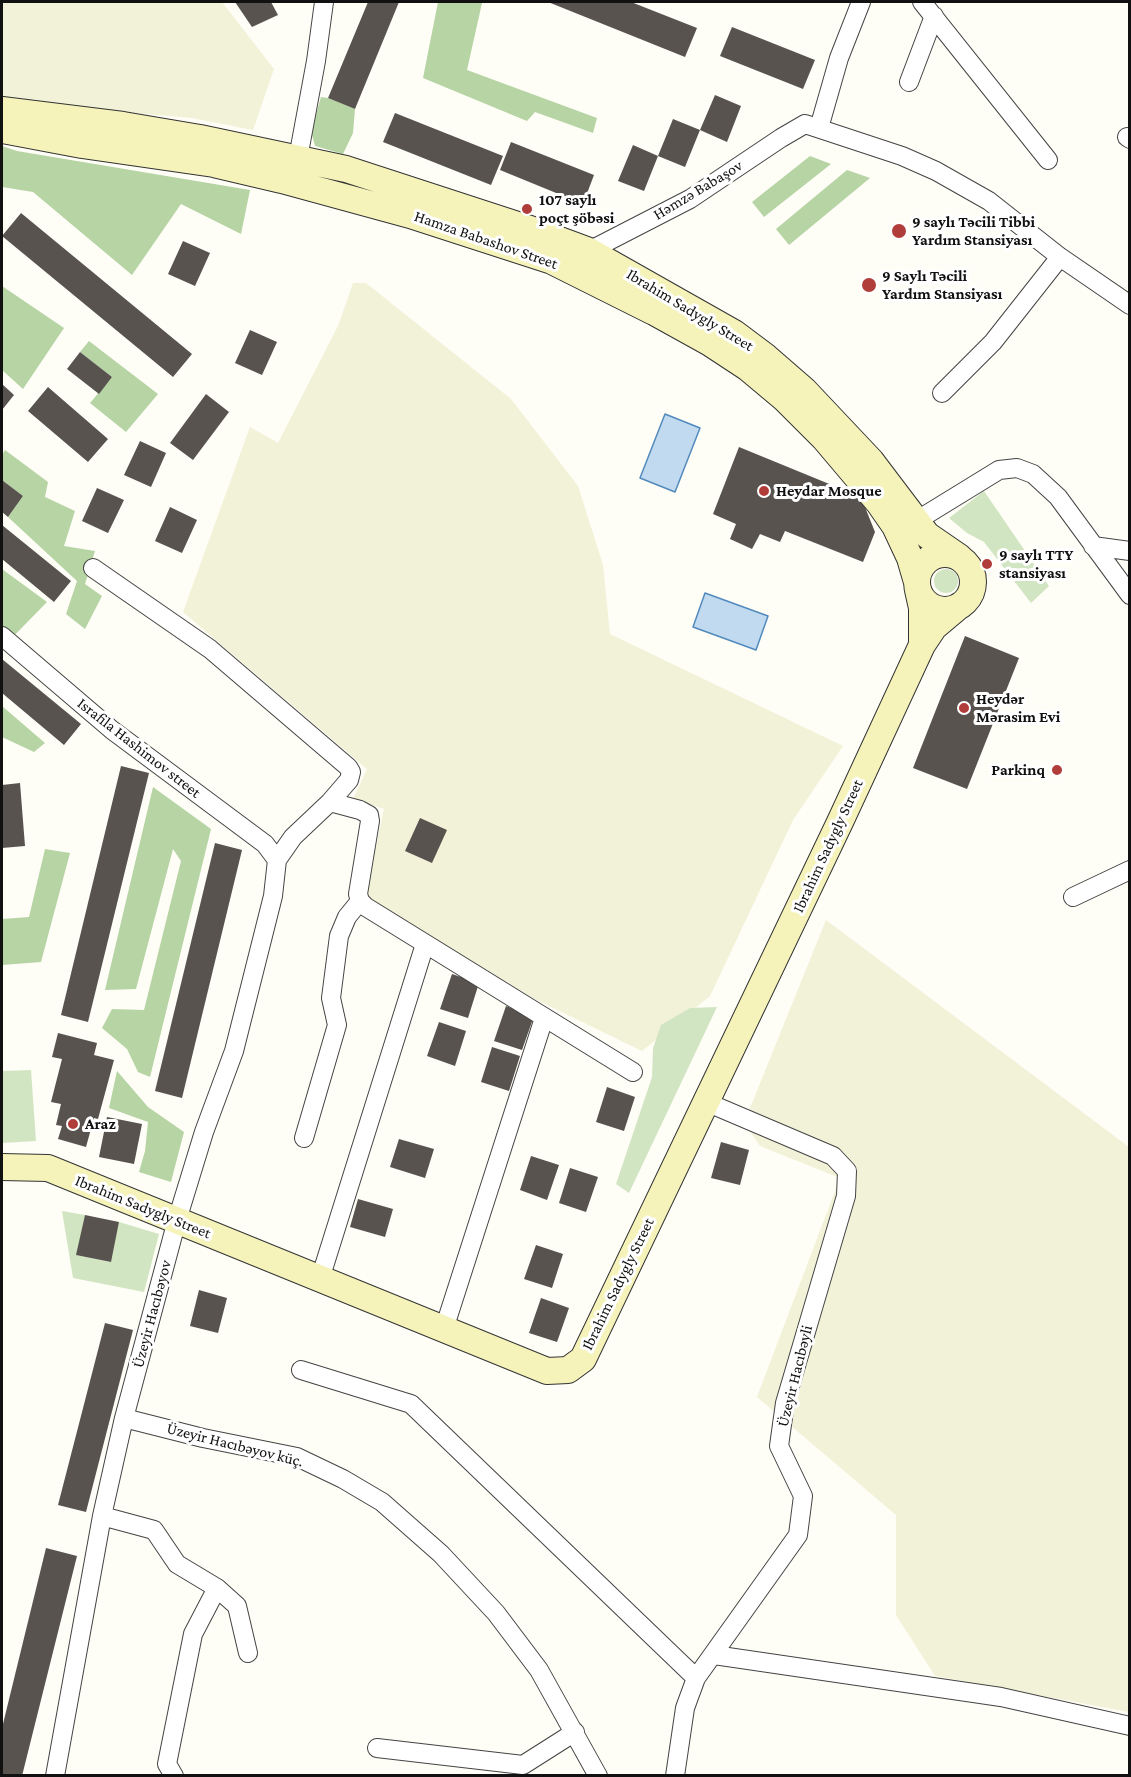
<!DOCTYPE html>
<meta charset="utf-8">
<style>
body{margin:0}
#map{position:relative;width:1131px;height:1777px;overflow:hidden;background:#fefdf6;font-family:"Crimson Pro",serif}
canvas{display:block}
.frame{position:absolute;inset:0;border:3px solid #111;pointer-events:none}
</style>
<div id="map">
<canvas width="1131" height="1777"></canvas>
<div class="frame"></div>
</div>
<script>
const ctx = document.querySelector('canvas').getContext('2d');
ctx.lineJoin = 'round';
function fillPath(path, color) { ctx.fillStyle = color; ctx.fill(path, 'evenodd'); }
const poly = rows => new Path2D(rows.map(r => 'M' + r).join(''));
function trace(path, color, width, dash) { ctx.strokeStyle = color; ctx.lineWidth = width; ctx.lineCap = dash ? 'butt' : 'round'; ctx.setLineDash(dash || []); ctx.stroke(path); }
function write(font, color, halo, rows, align = 'center') {
  ctx.font = font + ' "Crimson Pro",serif'; ctx.lineWidth = 6; ctx.setLineDash([]); ctx.textBaseline = 'middle'; ctx.strokeStyle = halo; ctx.fillStyle = color; for (const [text, x, y, turn = 0] of rows) {
    ctx.save(); ctx.translate(x, y); ctx.rotate((+turn || 0) * Math.PI / 180); ctx.textAlign = isNaN(turn) ? turn : align; if (halo) ctx.strokeText(text, 0, 0); ctx.fillText(text, 0, 0); ctx.restore();
  }
}
const farmland = poly([
 [2,2,222,2,274,69,253,130,192,118,2,102],
 [353,283,366,283,511,399,578,486,603,565,610,634,843,746,793,820,710,996,642,1051,535,999,417,929,365,896,384,809,353,799,367,769,183,612,250,427,278,443,338,326],
 [826,920,1129,1147,1129,1712,935,1676,896,1615,896,1515,757,1397,840,1178,760,1146,744,1123]
]);
const green = poly([
 [984,491,1049,586,1031,603,984,542,967,533,949,518],
 '934 581a12 12 0 1 1 24 0a12 12 0 1 1-24 0Z',
 [717,1007,629,1193,616,1184,652,1077,653,1048,661,1025,690,1008],
 [31,1070,36,1141,2,1143,2,1071],
 [62,1211,85,1215,77,1255,110,1262,119,1222,159,1234,144,1292,73,1278]
]);
const forest = poly([
 [438,2,478,2,482,3,467,70,597,118,593,133,535,112,527,121,423,78],
 [321,97,328,98,355,109,353,133,343,154,315,146,311,131],
 [2,146,17,151,250,190,241,234,181,204,132,275,33,192,2,187],
 [810,156,831,164,764,217,752,202],
 [847,170,870,178,789,245,776,229],
 [2,286,64,328,23,389,2,370],
 [89,341,158,394,126,432,90,403,112,377,80,352],
 [5,450,48,482,45,497,75,511,64,546,95,551,85,584,102,596,85,629,66,614,77,581,8,517,23,496,2,480,2,455],
 [2,569,47,602,2,648],
 [2,706,45,743,34,752,2,737],
 [153,787,211,829,150,1077,138,1072,127,1049,102,1028,112,1009,144,1010,181,861,173,849,136,989,105,990],
 [45,849,70,853,41,962,2,965,2,919,29,917],
 [117,1071,148,1107,184,1132,171,1182,139,1172,145,1151,148,1122,109,1108]
]);
const water = poly([
 [665,414,700,428,675,492,640,478,665,414],
 [705,593,768,616,756,650,693,627,705,593]
]);
const building = poly([
 [235,2,271,2,278,15,252,27],
 [368,2,399,2,355,109,328,98],
 [548,2,631,2,697,28,685,57],
 [732,27,815,60,803,89,720,56],
 [715,95,741,106,727,142,700,130],
 [395,113,503,156,491,185,383,142],
 [673,119,700,130,685,167,658,156,644,191,618,181,633,145,658,156],
 [511,142,594,175,583,204,500,170],
 [21,213,192,354,173,377,2,236],
 [183,241,210,253,195,286,168,274],
 [250,330,277,342,262,375,235,363],
 [80,352,112,377,99,394,67,369],
 [2,384,14,395,2,410],
 [48,387,108,439,88,462,28,411],
 [206,394,229,412,193,460,170,443],
 [140,441,166,453,151,487,124,475],
 [739,447,861,497,875,532,863,562,785,531,780,542,760,534,752,549,730,539,736,524,713,514],
 [2,480,23,496,8,517,2,512],
 [97,488,124,500,108,533,82,521],
 [170,507,197,520,182,553,155,541],
 [2,525,71,581,54,602,2,559],
 [965,636,1019,658,967,789,913,768],
 [2,659,81,724,64,745,2,693],
 [121,766,149,773,88,1022,61,1015],
 [20,783,25,846,2,848,2,785],
 [420,818,447,830,432,863,405,851],
 [215,843,242,850,182,1098,155,1091],
 [452,974,479,983,468,1018,440,1009],
 [506,1006,534,1016,522,1050,494,1041],
 [439,1022,466,1031,455,1066,427,1056],
 [58,1033,97,1043,94,1055,114,1060,98,1119,94,1118,86,1147,58,1139,62,1126,56,1125,61,1104,51,1102,62,1059,52,1057],
 [492,1047,520,1056,509,1091,481,1082],
 [607,1087,635,1097,624,1131,596,1122],
 [107,1117,142,1124,134,1164,99,1157],
 [399,1139,434,1149,425,1178,390,1167],
 [721,1142,749,1150,740,1185,711,1178],
 [531,1156,559,1165,547,1200,520,1190],
 [570,1168,598,1177,586,1212,559,1203],
 [358,1199,393,1209,385,1237,350,1227],
 [85,1215,119,1222,111,1262,76,1255],
 [536,1245,563,1254,552,1288,524,1279],
 [199,1290,227,1298,218,1333,190,1326],
 [541,1298,569,1308,557,1342,529,1333],
 [105,1323,133,1330,86,1512,58,1505],
 [46,1548,77,1556,22,1776,2,1776,2,1728]
]);
const street = poly([
 [922,2,1048,160],
 [909,82,934,16],
 [819,128,839,58,861,2],
 [1127,137,1130,139],
 [298,158,316,61,324,2],
 [581,253,589,251,690,199,781,138,805,124,902,156,936,171,989,201,1060,257,1130,305],
 [942,393,993,342,1060,257],
 [916,521,999,470,1017,468,1033,474,1058,497,1130,595],
 [1093,546,1130,551],
 [93,568,210,649,348,767,351,772,349,780,330,802,293,837,277,860],
 [2,636,112,730,265,844,277,860],
 [330,802,360,810,369,815,370,821,358,894,360,901,366,907,633,1072],
 [1073,897,1130,870],
 [304,1138,337,1025,331,998,339,936,347,917,360,901],
 [320,1279,425,944],
 [444,1329,544,1018],
 [301,1370,411,1404,696,1678],
 [124,1418,203,1438,297,1457,343,1479,382,1502,441,1554,496,1613,539,1670,598,1776],
 [102,1516,154,1530,177,1564,217,1588,237,1606,248,1653],
 [714,1655,1001,1697,1130,1726],
 [377,1748,523,1765,575,1732],
 [55,1776,102,1516,124,1418,177,1220,204,1132,234,1051,273,896,277,860],
 [174,1776,167,1764,193,1634,217,1588],
 [675,1776,685,1708,696,1678,798,1535,803,1496,779,1446,785,1403,846,1196,847,1171,833,1156,706,1102]
]);
const secondary = poly([
 [2,110,123,125,200,138,346,169,527,228,589,251,734,333,766,357,804,390,871,461,927,535,959,557],
 [2,130,82,145,214,164,282,180,410,215,552,261,654,312,710,343,748,368,785,399,824,438,879,503,895,526,910,558,917,582],
 '917 582a28 28 0 1 1 56 0a28 28 0 1 1-56 0Z',
 [918,590,922,608,922,645,934,627,959,606],
 [2,1167,48,1168,547,1371,568,1370,583,1359,840,822,922,645]
]);
const markers = [
 [527,209,6,"#b03d39"],
 [899,231,8,"#b03d39"],
 [869,285,8,"#b03d39"],
 [764,491,6,"#b03d39"],
 [987,564,6,"#b03d39"],
 [964,708,6,"#b03d39"],
 [1057,770,6,"#b03d39"],
 [73,1124,6,"#b03d39"]
];
const streetNames = [
 ["Həmzə Babaşov",698,190,-31],
 ["Hamza Babashov Street",486,240,19],
 ["Ibrahim Sadygly Street",690,310,31],
 ["Israfila Hashimov street",139,748,38],
 ["Ibrahim Sadygly Street",828,846,-65],
 ["Ibrahim Sadygly Street",143,1207,22],
 ["Ibrahim Sadygly Street",618,1284,-64],
 ["Üzeyir Hacıbəyov",152,1314,-75],
 ["Üzeyir Hacıbəyli",795,1376,-76],
 ["Üzeyir Hacıbəyov küç.",235,1445,14]
];
const poiNames = [
 ["107 saylı",539,200],
 ["poçt şöbəsi",539,218],
 ["9 saylı Təcili Tibbi",912,222],
 ["Yardım Stansiyası",912,240],
 ["9 Saylı Təcili",882,276],
 ["Yardım Stansiyası",882,294],
 ["Heydar Mosque",776,491],
 ["9 saylı TTY",999,555],
 ["stansiyası",999,573],
 ["Heydər",976,699],
 ["Mərasim Evi",976,717],
 ["Parkinq",1045,770,"right"],
 ["Araz",85,1124]
];
fillPath(farmland, '#f2f2d8');
fillPath(green, '#d2e5c3');
fillPath(forest, '#b6d4a4');
fillPath(water, '#c1daef');
trace(water, '#518abd', 1.5);
fillPath(building, '#58534f');
trace(street, '#444', 20);
trace(secondary, '#333', 28);
trace(street, '#fff', 18);
trace(secondary, '#f5f3ba', 26);
for (const [x, y, r, color] of markers) { const dot = new Path2D(); dot.arc(x, y, r, 0, 2 * Math.PI); ctx.fillStyle = color; ctx.fill(dot); trace(dot, '#fff', 2); }
write('16px', '#111', '#fff', streetNames);
write('bold 16px', '#111', '#fff', poiNames, 'left');
</script>
